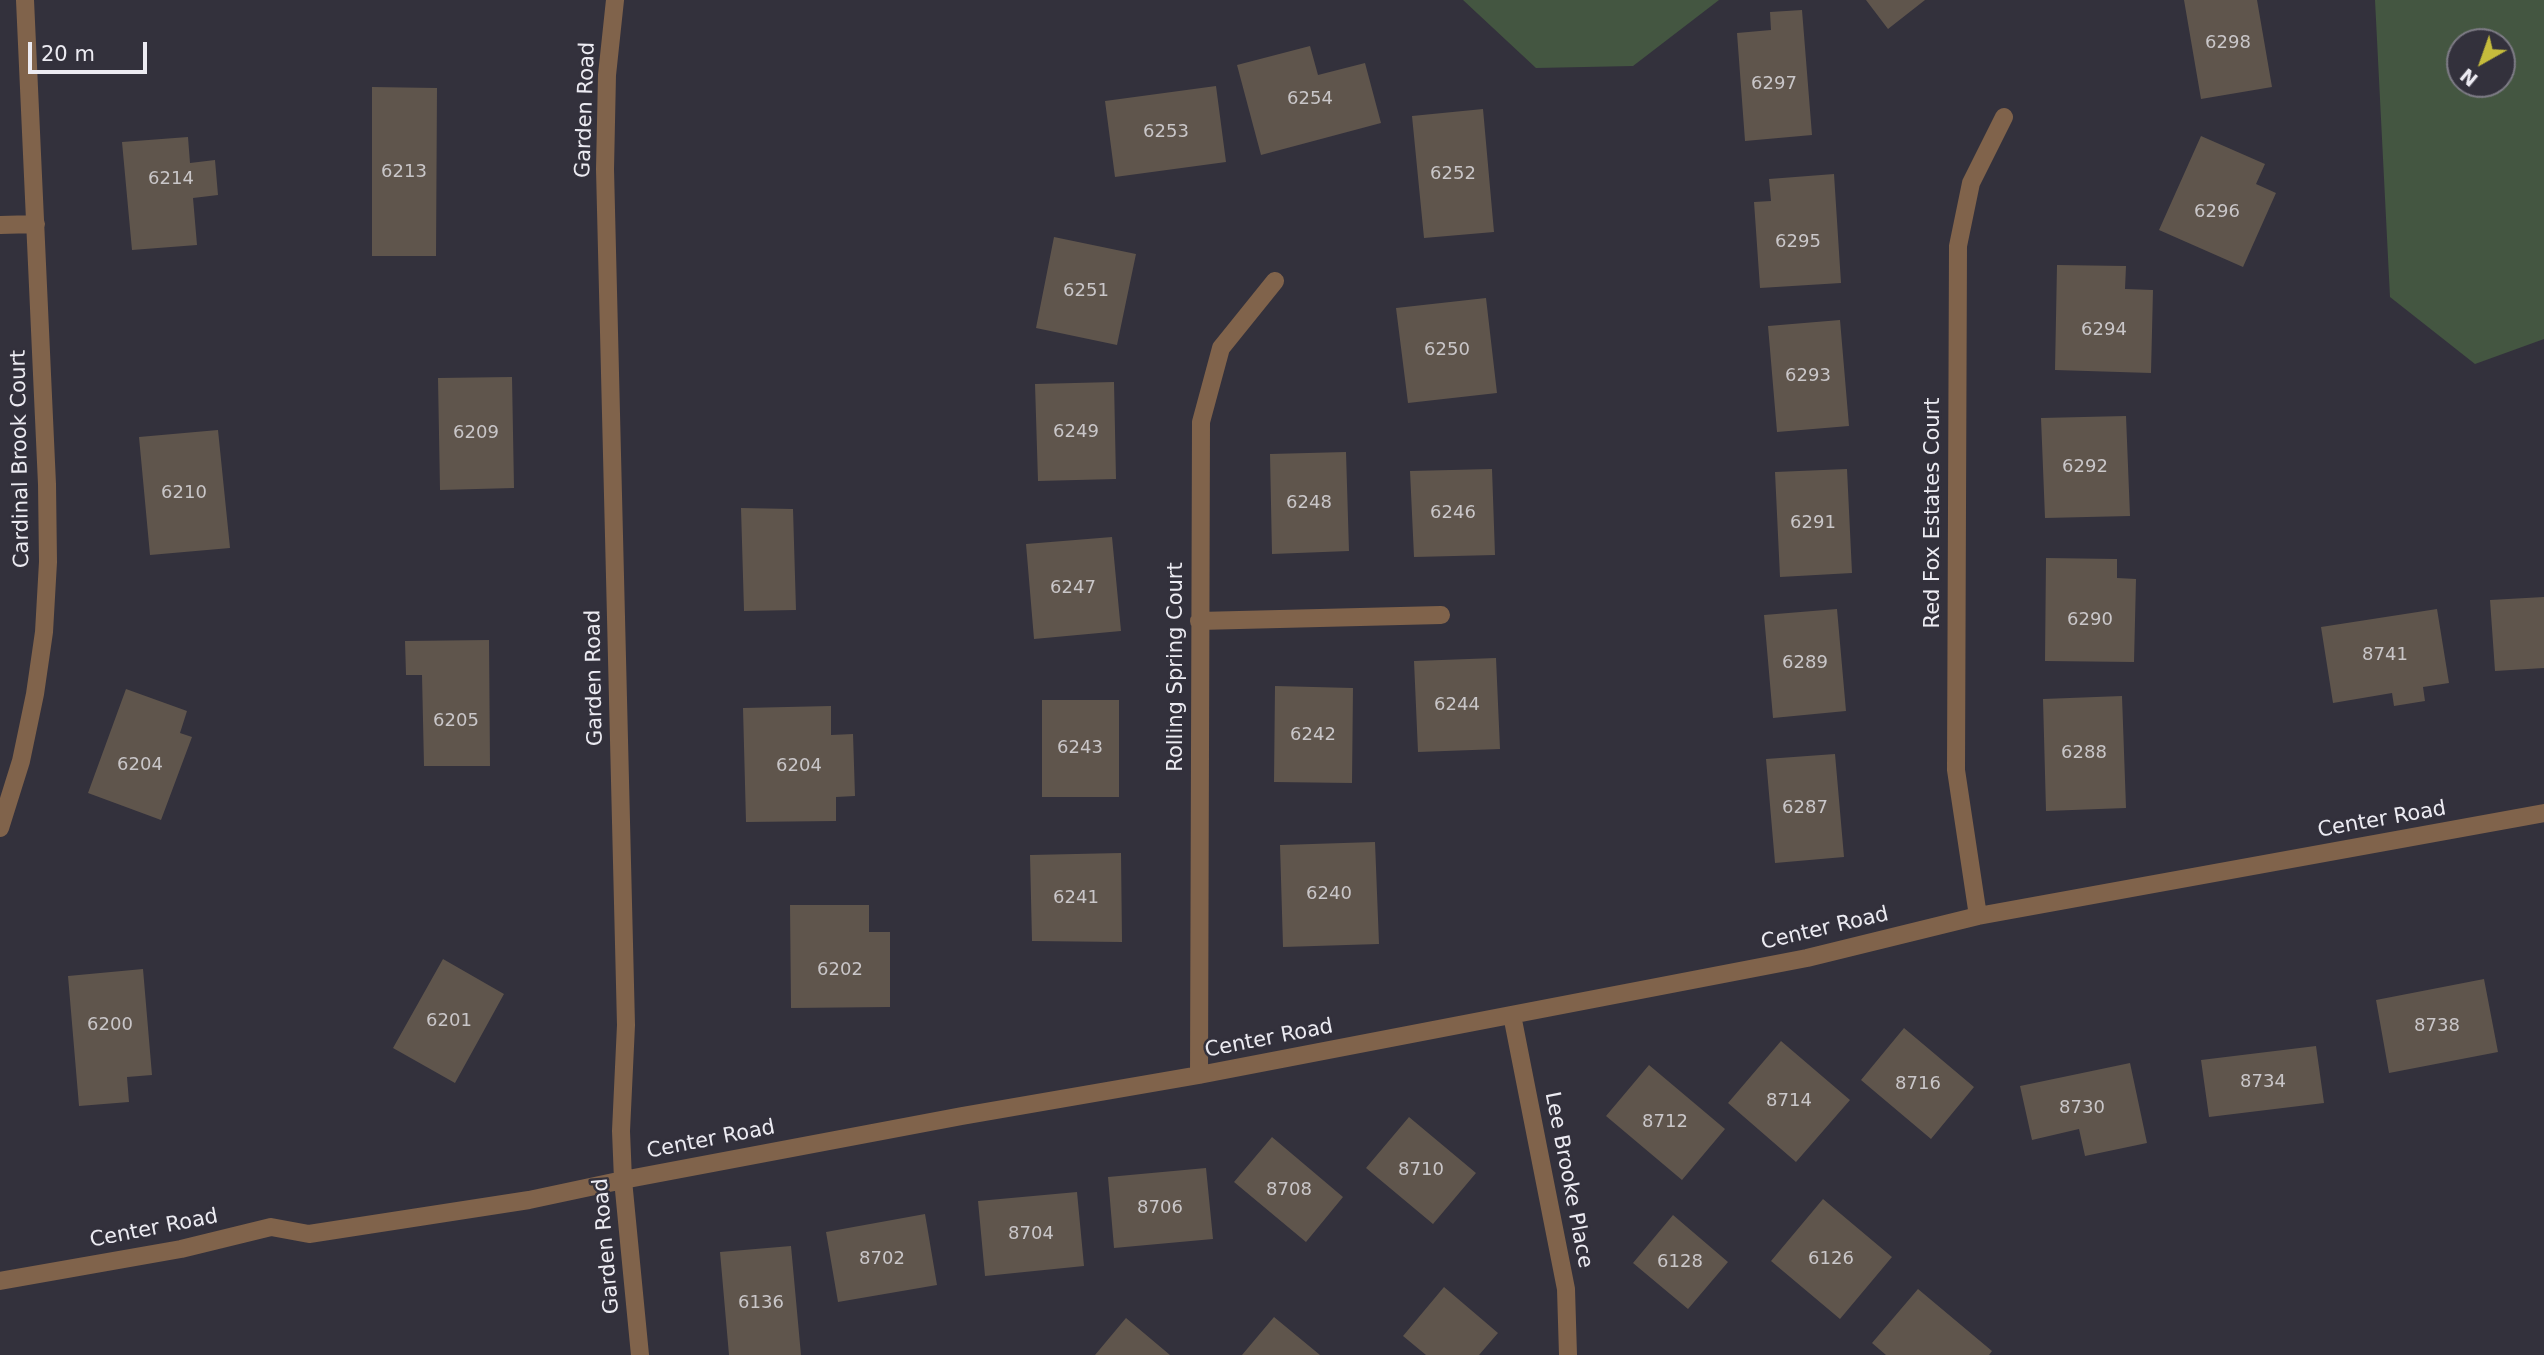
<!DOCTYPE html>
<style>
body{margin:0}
#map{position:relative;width:2544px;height:1355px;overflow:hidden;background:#33313c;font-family:"DejaVu Sans",sans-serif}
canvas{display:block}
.north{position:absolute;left:2446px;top:28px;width:70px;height:70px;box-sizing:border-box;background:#33313c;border:2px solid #7d7b85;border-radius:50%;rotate:220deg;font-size:19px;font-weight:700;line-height:28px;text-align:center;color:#ecebf2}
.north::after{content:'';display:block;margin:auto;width:24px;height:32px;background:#c6bc3c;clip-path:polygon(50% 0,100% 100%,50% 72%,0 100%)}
.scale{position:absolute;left:28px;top:42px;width:119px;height:32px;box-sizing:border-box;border:4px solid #ecebf2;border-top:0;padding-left:9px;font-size:21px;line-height:24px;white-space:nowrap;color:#ecebf2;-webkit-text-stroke:5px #33313c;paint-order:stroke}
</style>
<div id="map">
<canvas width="2544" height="1355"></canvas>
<div class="north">N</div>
<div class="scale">20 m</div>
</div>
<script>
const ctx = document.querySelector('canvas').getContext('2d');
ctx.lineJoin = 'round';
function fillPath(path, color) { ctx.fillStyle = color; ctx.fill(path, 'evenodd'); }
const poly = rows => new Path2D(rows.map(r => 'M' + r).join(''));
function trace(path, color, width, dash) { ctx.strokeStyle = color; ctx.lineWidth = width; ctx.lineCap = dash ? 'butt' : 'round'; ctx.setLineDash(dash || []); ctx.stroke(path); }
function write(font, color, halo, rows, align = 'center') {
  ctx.font = font + ' "DejaVu Sans",sans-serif'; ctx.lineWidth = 5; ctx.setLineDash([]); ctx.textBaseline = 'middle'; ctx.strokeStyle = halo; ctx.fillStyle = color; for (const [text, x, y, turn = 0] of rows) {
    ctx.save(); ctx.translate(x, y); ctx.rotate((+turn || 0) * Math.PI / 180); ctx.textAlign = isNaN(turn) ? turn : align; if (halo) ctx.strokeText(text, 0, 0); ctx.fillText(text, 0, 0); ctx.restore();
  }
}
const green = poly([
 [1463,0,1719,0,1633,66,1536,68],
 [2375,0,2544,0,2544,339,2475,364,2390,297],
 [2502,42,2502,84,2460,84,2460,42]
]);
const building = poly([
 [1866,0,1925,0,1888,29],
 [2184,0,2257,0,2272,87,2201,99],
 [1802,10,1812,135,1745,141,1737,33,1771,30,1770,12],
 [1310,46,1318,75,1365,63,1381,123,1261,155,1237,65],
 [1216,86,1226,162,1115,177,1105,101],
 [372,87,437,88,436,256,372,256],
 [1483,109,1494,232,1424,238,1412,116],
 [2201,136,2265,164,2256,184,2276,193,2243,267,2159,230],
 [188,137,190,163,215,160,218,195,193,198,197,245,132,250,122,142],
 [1834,174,1841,283,1760,288,1754,202,1771,201,1769,179],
 [1054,237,1136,254,1117,345,1036,328],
 [2057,265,2126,266,2125,289,2153,290,2151,373,2055,370],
 [1486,298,1497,393,1408,403,1396,308],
 [1840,320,1849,426,1777,432,1768,326],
 [512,377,514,488,440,490,438,378],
 [1114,382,1116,479,1038,481,1035,384],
 [2126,416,2130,516,2045,518,2041,418],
 [218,430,230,548,150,555,139,437],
 [1346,452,1349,551,1272,554,1270,454],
 [1492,469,1495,555,1414,557,1410,471],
 [1847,469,1852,573,1780,577,1775,472],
 [741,508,793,509,796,610,744,611],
 [1112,537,1121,631,1034,639,1026,544],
 [2046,558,2117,559,2117,578,2136,579,2134,662,2045,661],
 [2544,597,2544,668,2495,671,2490,600],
 [1837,609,1846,711,1773,718,1764,615],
 [2437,609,2449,683,2423,687,2425,701,2394,706,2392,693,2333,703,2321,627],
 [489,640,490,766,424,766,422,675,406,675,405,641],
 [1496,658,1500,749,1418,752,1414,661],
 [1275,686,1353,688,1352,783,1274,782],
 [126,689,187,711,180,733,192,737,161,820,88,793],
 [2122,696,2126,808,2046,811,2043,699],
 [1042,700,1119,700,1119,797,1042,797],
 [831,706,831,735,853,734,855,796,836,797,836,821,746,822,743,708],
 [1835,754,1844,857,1775,863,1766,759],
 [1375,842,1379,944,1283,947,1280,845],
 [1121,853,1122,942,1032,941,1030,855],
 [790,905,869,905,869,932,890,932,890,1007,791,1008],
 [443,959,504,994,455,1083,393,1048],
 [143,969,152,1075,127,1077,129,1102,79,1106,68,976],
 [2484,979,2498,1052,2389,1073,2376,1000],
 [1904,1028,1974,1087,1931,1139,1861,1080],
 [1781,1041,1850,1100,1796,1162,1728,1103],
 [2316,1046,2324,1103,2209,1117,2201,1060],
 [2130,1063,2147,1143,2085,1156,2079,1129,2032,1140,2020,1086],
 [1649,1065,1725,1129,1682,1180,1606,1116],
 [1409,1117,1476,1173,1433,1224,1366,1168],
 [1272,1137,1343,1197,1306,1242,1234,1182],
 [1206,1168,1213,1239,1114,1248,1108,1177],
 [1077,1192,1084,1266,985,1276,978,1201],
 [1823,1199,1892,1257,1840,1319,1771,1261],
 [925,1214,937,1285,838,1302,826,1232],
 [1673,1215,1728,1262,1688,1309,1633,1263],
 [791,1246,801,1355,729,1355,720,1252],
 [1444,1287,1498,1333,1479,1355,1426,1355,1403,1336],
 [1918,1289,1992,1351,1989,1355,1886,1355,1872,1343],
 [1274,1317,1320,1355,1242,1355],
 [1126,1318,1170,1355,1095,1355]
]);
const minor = poly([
 [615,0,607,75,605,169,626,1025,621,1131,623,1180,640,1355],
 [0,225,36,224],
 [1199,621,1441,615],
 [0,828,21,761,35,694,44,632,48,562,47,484,25,0],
 [1978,916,1956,770,1958,246,1971,183,2004,117],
 [1512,1015,1566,1289,1568,1355],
 [1199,1075,1201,422,1221,348,1275,281],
 [0,1281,181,1249,271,1227,309,1234,529,1200,623,1180,962,1116,1199,1075,1807,958,1978,916,2544,813]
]);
const numberNames = [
 ["6298",2228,43],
 ["6297",1774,84],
 ["6254",1310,99],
 ["6253",1166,132],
 ["6213",404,172],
 ["6252",1453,174],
 ["6214",171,179],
 ["6296",2217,212],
 ["6295",1798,242],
 ["6251",1086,291],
 ["6294",2104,330],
 ["6250",1447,350],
 ["6293",1808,376],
 ["6249",1076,432],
 ["6209",476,433],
 ["6292",2085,467],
 ["6210",184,493],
 ["6248",1309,503],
 ["6246",1453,513],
 ["6291",1813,523],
 ["6247",1073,588],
 ["6290",2090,620],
 ["8741",2385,655],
 ["6289",1805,663],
 ["6244",1457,705],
 ["6205",456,721],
 ["6242",1313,735],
 ["6243",1080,748],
 ["6288",2084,753],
 ["6204",140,765],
 ["6204",799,766],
 ["6287",1805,808],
 ["6240",1329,894],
 ["6241",1076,898],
 ["6202",840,970],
 ["6201",449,1021],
 ["6200",110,1025],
 ["8738",2437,1026],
 ["8734",2263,1082],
 ["8716",1918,1084],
 ["8714",1789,1101],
 ["8730",2082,1108],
 ["8712",1665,1122],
 ["8710",1421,1170],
 ["8708",1289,1190],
 ["8706",1160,1208],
 ["8704",1031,1234],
 ["8702",882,1259],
 ["6126",1831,1259],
 ["6128",1680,1262],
 ["6136",761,1303]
];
const streetNames = [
 ["Garden Road",586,110,-88],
 ["Cardinal Brook Court",21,459,-91],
 ["Red Fox Estates Court",1934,513,-90],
 ["Rolling Spring Court",1177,667,-90],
 ["Garden Road",595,678,-91],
 ["Center Road",2382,820,-10],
 ["Center Road",1825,929,-13],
 ["Center Road",1269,1039,-11],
 ["Center Road",711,1140,-11],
 ["Lee Brooke Place",1568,1180,79],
 ["Center Road",154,1229,-11],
 ["Garden Road",607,1246,-95]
];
fillPath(green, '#445641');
fillPath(building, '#5f554c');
trace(minor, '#80634b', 18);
write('18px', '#c9c6c8', null, numberNames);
write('21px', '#ecebf2', '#33313c', streetNames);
</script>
